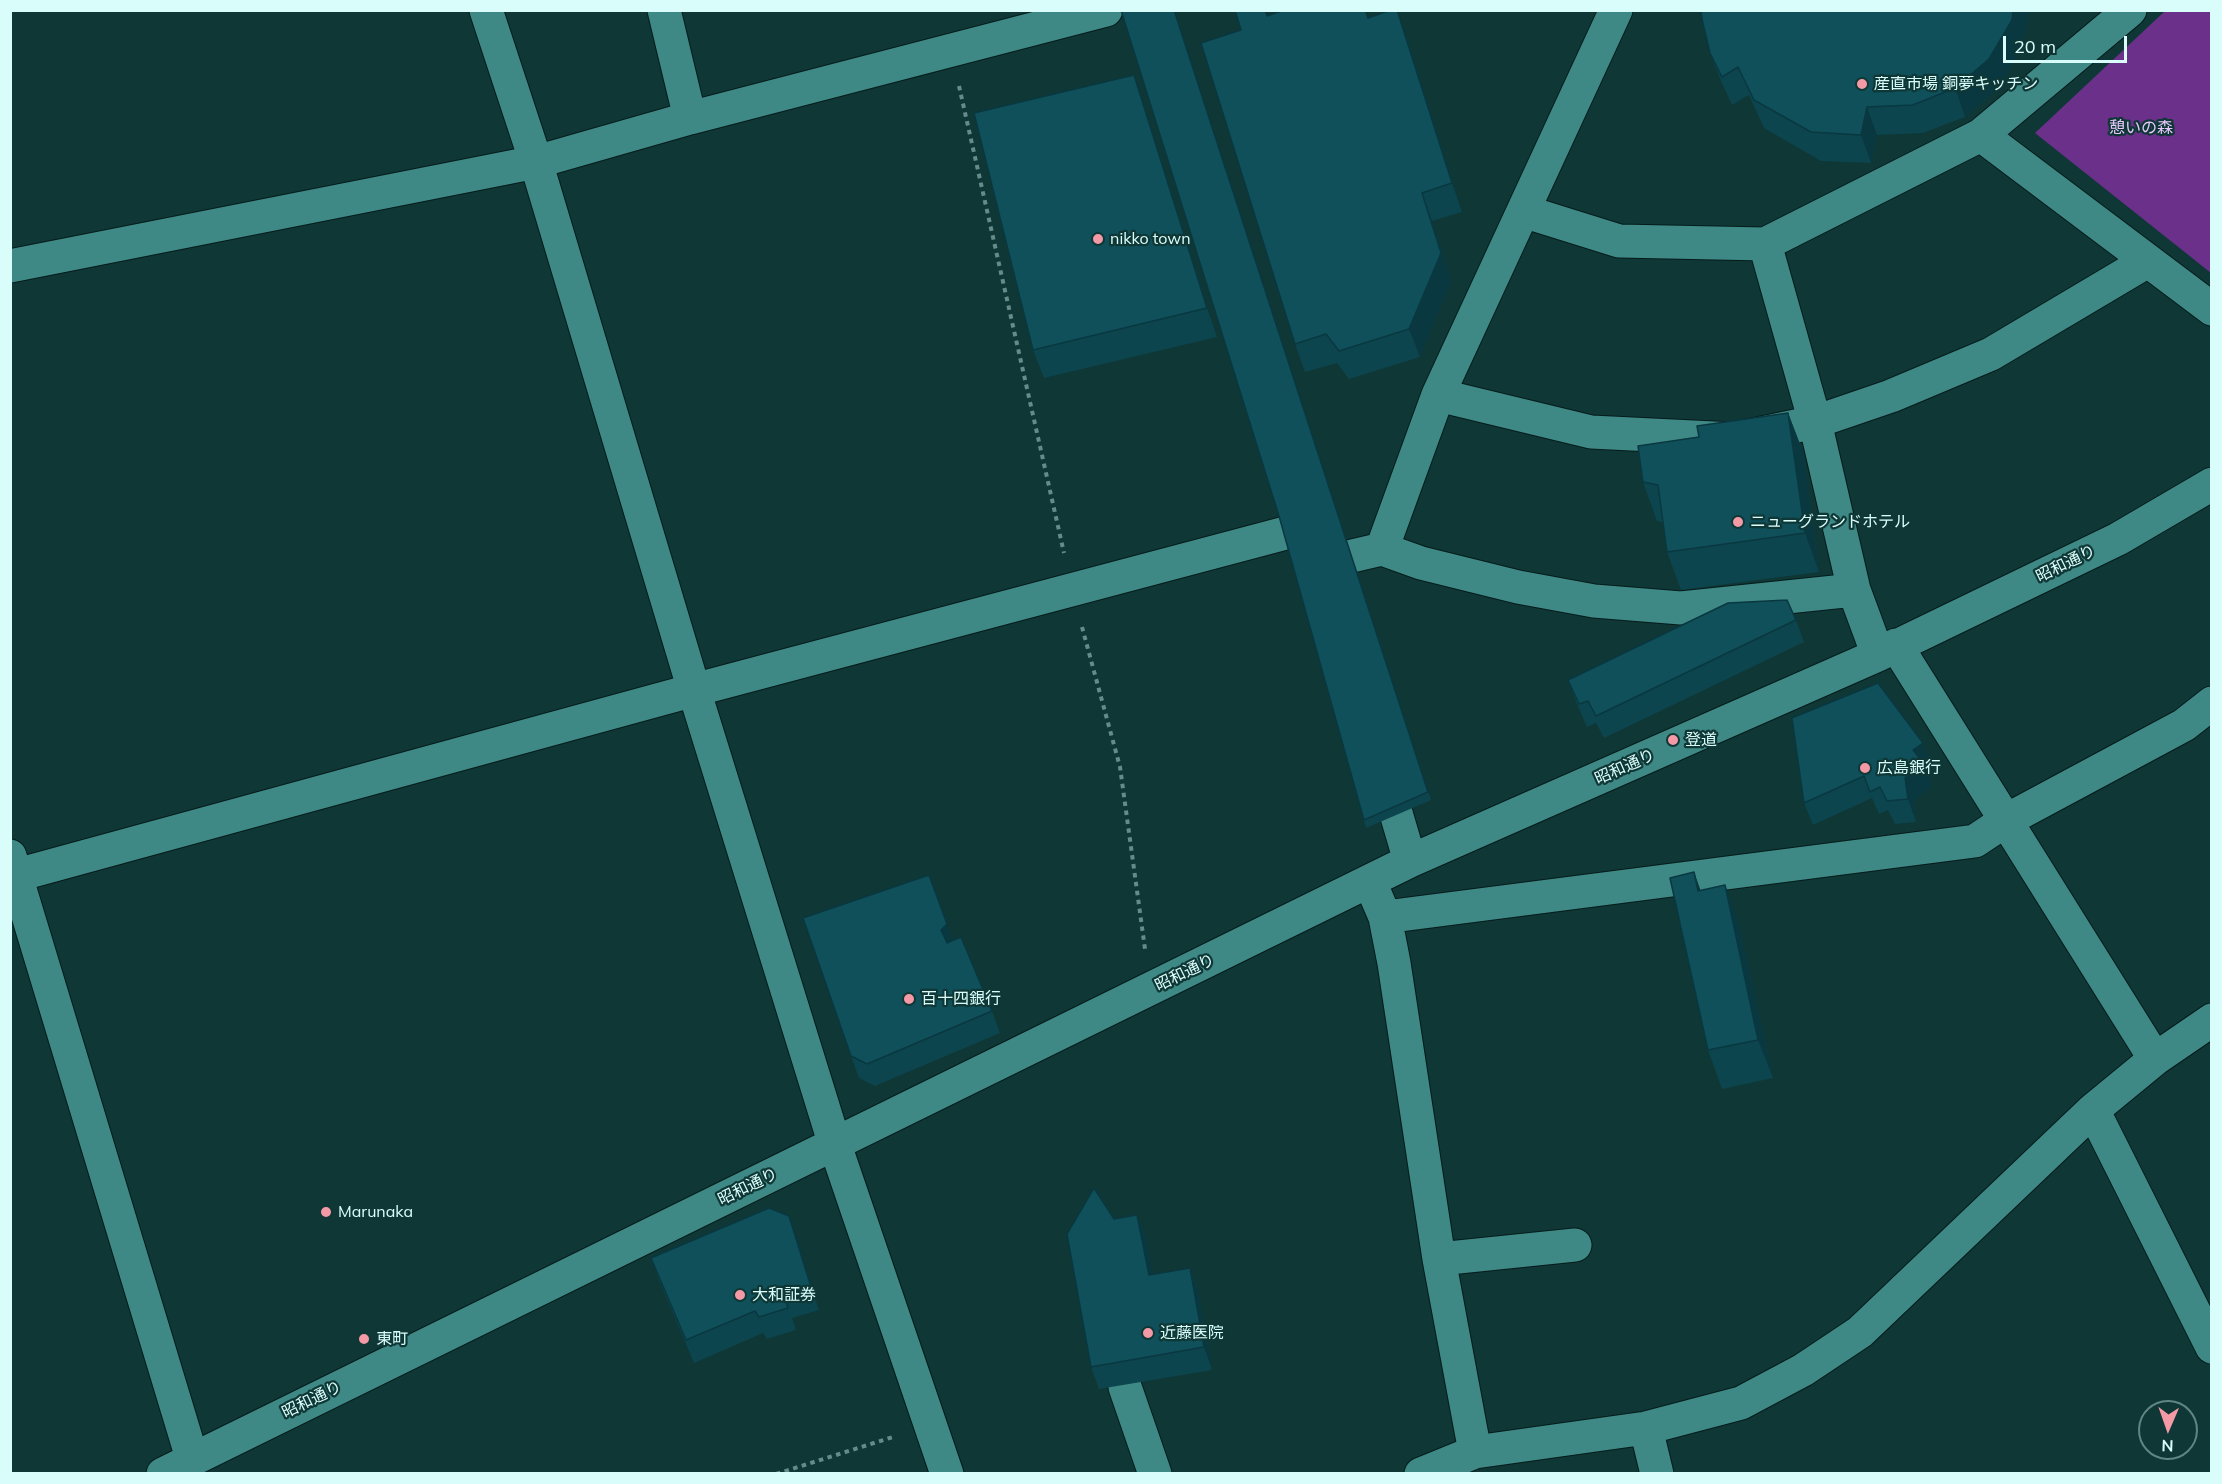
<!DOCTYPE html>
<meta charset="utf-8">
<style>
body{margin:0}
#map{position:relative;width:2222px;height:1484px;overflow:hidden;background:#0f3736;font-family:Mulish,sans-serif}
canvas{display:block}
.frame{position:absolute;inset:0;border:12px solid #d9fdfa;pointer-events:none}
.north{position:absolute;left:2138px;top:1400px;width:60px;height:60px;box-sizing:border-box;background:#0f3736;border:2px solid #608684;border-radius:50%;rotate:182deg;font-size:16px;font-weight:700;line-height:24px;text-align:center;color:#d9fdfa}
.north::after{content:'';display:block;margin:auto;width:21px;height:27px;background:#f49aa6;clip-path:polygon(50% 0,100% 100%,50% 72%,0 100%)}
.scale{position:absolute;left:2003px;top:36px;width:124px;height:27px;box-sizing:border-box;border:3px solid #d9fdfa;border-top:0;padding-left:8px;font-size:18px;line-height:21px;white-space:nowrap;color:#d9fdfa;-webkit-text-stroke:4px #0f3736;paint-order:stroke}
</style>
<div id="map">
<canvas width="2222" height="1484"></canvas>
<div class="frame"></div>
<div class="north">N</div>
<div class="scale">20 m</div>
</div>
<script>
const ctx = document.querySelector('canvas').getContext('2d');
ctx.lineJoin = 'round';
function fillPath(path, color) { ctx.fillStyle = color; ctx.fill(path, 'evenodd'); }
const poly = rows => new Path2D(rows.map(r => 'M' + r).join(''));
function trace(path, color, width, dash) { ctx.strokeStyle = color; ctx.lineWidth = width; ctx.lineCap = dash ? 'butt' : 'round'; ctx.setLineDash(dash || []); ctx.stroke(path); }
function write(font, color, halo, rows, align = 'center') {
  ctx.font = font + ' Mulish,"Noto Sans JP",sans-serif'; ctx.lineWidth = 4.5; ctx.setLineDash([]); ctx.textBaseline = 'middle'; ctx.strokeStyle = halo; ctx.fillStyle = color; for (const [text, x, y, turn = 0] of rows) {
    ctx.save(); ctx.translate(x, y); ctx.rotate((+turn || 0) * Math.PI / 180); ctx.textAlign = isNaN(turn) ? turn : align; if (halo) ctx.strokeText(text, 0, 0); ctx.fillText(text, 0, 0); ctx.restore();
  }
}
const green = poly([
 [2165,11,2211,11,2211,273,2035,133]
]);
const path = poly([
 [959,86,1064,553],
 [1082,627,1120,767,1145,949],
 [776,1474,896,1436]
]);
const minor = poly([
 [486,10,536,162,694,690,835,1145,947,1474],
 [664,10,690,118],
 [1981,135,2212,309],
 [1523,211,1619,241,1765,244,1981,135,2130,10],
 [1765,244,1815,422,1854,590,1878,655],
 [10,266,536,162,690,118,1106,10],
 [1438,395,1591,432,1734,439,1815,422,1891,396,1991,354,2146,262],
 [1382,549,1421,563,1518,587,1594,601,1681,608,1854,590],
 [1322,563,1382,549,1438,395,1616,10],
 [1896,645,2155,1059],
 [1384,772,1410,861],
 [10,856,192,1458],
 [10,877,694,690,1312,526],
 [1376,896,1385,917,1394,963,1439,1259,1475,1452],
 [1385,917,1975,841,2005,821,2184,725,2212,703],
 [2093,1110,2212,1347],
 [1439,1259,1575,1245],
 [1125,1387,1155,1474],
 [1646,1428,1657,1474],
 [163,1474,1410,861,1878,655,2118,539,2212,484],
 [1421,1474,1475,1452,1646,1428,1741,1403,1803,1370,1860,1332,2093,1110,2155,1059,2212,1020]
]);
const wall = poly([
 [1701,10,2029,10,2022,48,1999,88,1965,117,1923,133,1877,135,1871,163,1821,161,1764,128,1749,95,1732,105,1721,81,1710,53],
 [1269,15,1369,17,1407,37,1462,212,1432,221,1451,281,1420,357,1349,379,1337,363,1305,372,1295,344],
 [1178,21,1431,800,1366,828,1279,516],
 [1144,104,1217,337,1044,378,1033,350],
 [1788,413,1803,452,1819,572,1681,590,1667,552,1663,522,1657,521,1643,482,1699,437],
 [1796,620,1804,642,1604,738,1596,723,1587,727,1576,702,1568,680],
 [1792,718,1931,765,1926,769,1932,786,1914,800,1916,822,1895,824,1888,810,1879,814,1872,798,1813,825,1804,803],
 [1694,872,1700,891,1739,924,1773,1078,1722,1089,1708,1050],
 [953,941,992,1011,1000,1033,875,1086,859,1078,851,1056],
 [1137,1215,1146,1237,1152,1274,1190,1268,1198,1290,1212,1370,1099,1389,1091,1367,1114,1219],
 [797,1238,819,1310,792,1318,796,1330,767,1339,763,1333,694,1363,659,1280,651,1258]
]);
const shadedWall = poly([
 [1397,10,1407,37,1462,212,1452,183],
 [2013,10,2029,10,2022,48,1999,88,1965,117,1955,88],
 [1134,75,1144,104,1217,337,1207,308],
 [1867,107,1877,135,1871,163,1861,135],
 [1422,193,1432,221,1451,281,1420,357,1409,329],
 [1788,413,1803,452,1819,572,1805,533],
 [1923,743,1931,765,1926,769,1932,786,1914,800,1916,822,1908,799,1905,778,1913,750],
 [1694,872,1708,911,1698,891],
 [929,875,955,946,949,952,941,930],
 [1725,885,1739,924,1773,1078,1758,1040],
 [1137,1215,1146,1237,1157,1297,1149,1275],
 [789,1216,797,1238,819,1310,811,1287],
 [1190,1268,1198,1290,1212,1370,1204,1347]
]);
const building = poly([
 [1121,10,1174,10,1428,792,1364,820,1279,516,1121,10],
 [1235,10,1265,10,1267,16,1284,10,1365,10,1368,18,1391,10,1397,10,1452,183,1422,193,1441,253,1409,329,1339,351,1326,334,1295,344,1201,43,1241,30,1235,10],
 [1701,10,2013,10,2012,20,1989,59,1955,88,1913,105,1867,107,1861,135,1811,132,1754,100,1738,67,1722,77,1710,53,1702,19,1701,10],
 [1134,75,1207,308,1033,350,974,113,1134,75],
 [1788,413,1805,533,1667,552,1658,485,1643,482,1638,446,1699,437,1697,426,1788,413],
 [1787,600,1796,620,1596,716,1588,701,1579,704,1568,680,1728,603,1787,600],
 [1878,683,1923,743,1913,750,1924,764,1905,778,1908,799,1887,801,1880,787,1870,792,1864,776,1804,803,1792,718,1878,683],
 [1694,872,1698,891,1725,885,1758,1040,1708,1050,1670,878,1694,872],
 [929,875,947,924,941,930,947,943,961,937,992,1011,867,1064,851,1056,803,918,929,875],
 [1094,1188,1114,1219,1137,1215,1149,1275,1190,1268,1204,1347,1091,1367,1067,1234,1094,1188],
 [769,1208,789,1216,811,1287,784,1295,788,1308,759,1317,755,1311,686,1340,651,1258,769,1208]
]);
const markers = [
 [1862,84,6,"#f49aa6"],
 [1098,239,6,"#f49aa6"],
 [1738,522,6,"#f49aa6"],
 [1673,740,6,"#f49aa6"],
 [1865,768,6,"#f49aa6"],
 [909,999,6,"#f49aa6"],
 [326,1212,6,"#f49aa6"],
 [740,1295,6,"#f49aa6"],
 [1148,1333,6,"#f49aa6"],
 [364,1339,6,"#f49aa6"]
];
const poiNames = [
 ["産直市場 銅夢キッチン",1874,84],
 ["nikko town",1110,239],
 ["ニューグランドホテル",1750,522],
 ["登道",1685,740],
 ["広島銀行",1877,768],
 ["百十四銀行",921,999],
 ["Marunaka",338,1212],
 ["大和証券",752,1295],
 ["近藤医院",1160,1333],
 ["東町",376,1339]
];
const parkNames = [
 ["憩いの森",2141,128]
];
const streetNames = [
 ["昭和通り",2066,564,-26],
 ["昭和通り",1625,767,-24],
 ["昭和通り",1185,973,-26],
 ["昭和通り",748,1187,-26],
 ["昭和通り",312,1400,-26]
];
fillPath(green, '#6a308a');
trace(minor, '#051c1b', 35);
trace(path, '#658b8a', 4, [4.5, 4.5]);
trace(minor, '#3e8885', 33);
fillPath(wall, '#0d454e');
fillPath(shadedWall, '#0a3840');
fillPath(building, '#0f505b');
trace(building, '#0a3840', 1.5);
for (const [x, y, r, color] of markers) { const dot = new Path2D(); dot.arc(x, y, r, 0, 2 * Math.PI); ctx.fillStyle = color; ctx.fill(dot); trace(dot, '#0f3736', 2); }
write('16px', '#d9fdfa', '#0f3736', poiNames, 'left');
write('16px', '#e7c9fc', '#0f3736', parkNames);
write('16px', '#d9fdfa', '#0f3736', streetNames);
</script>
